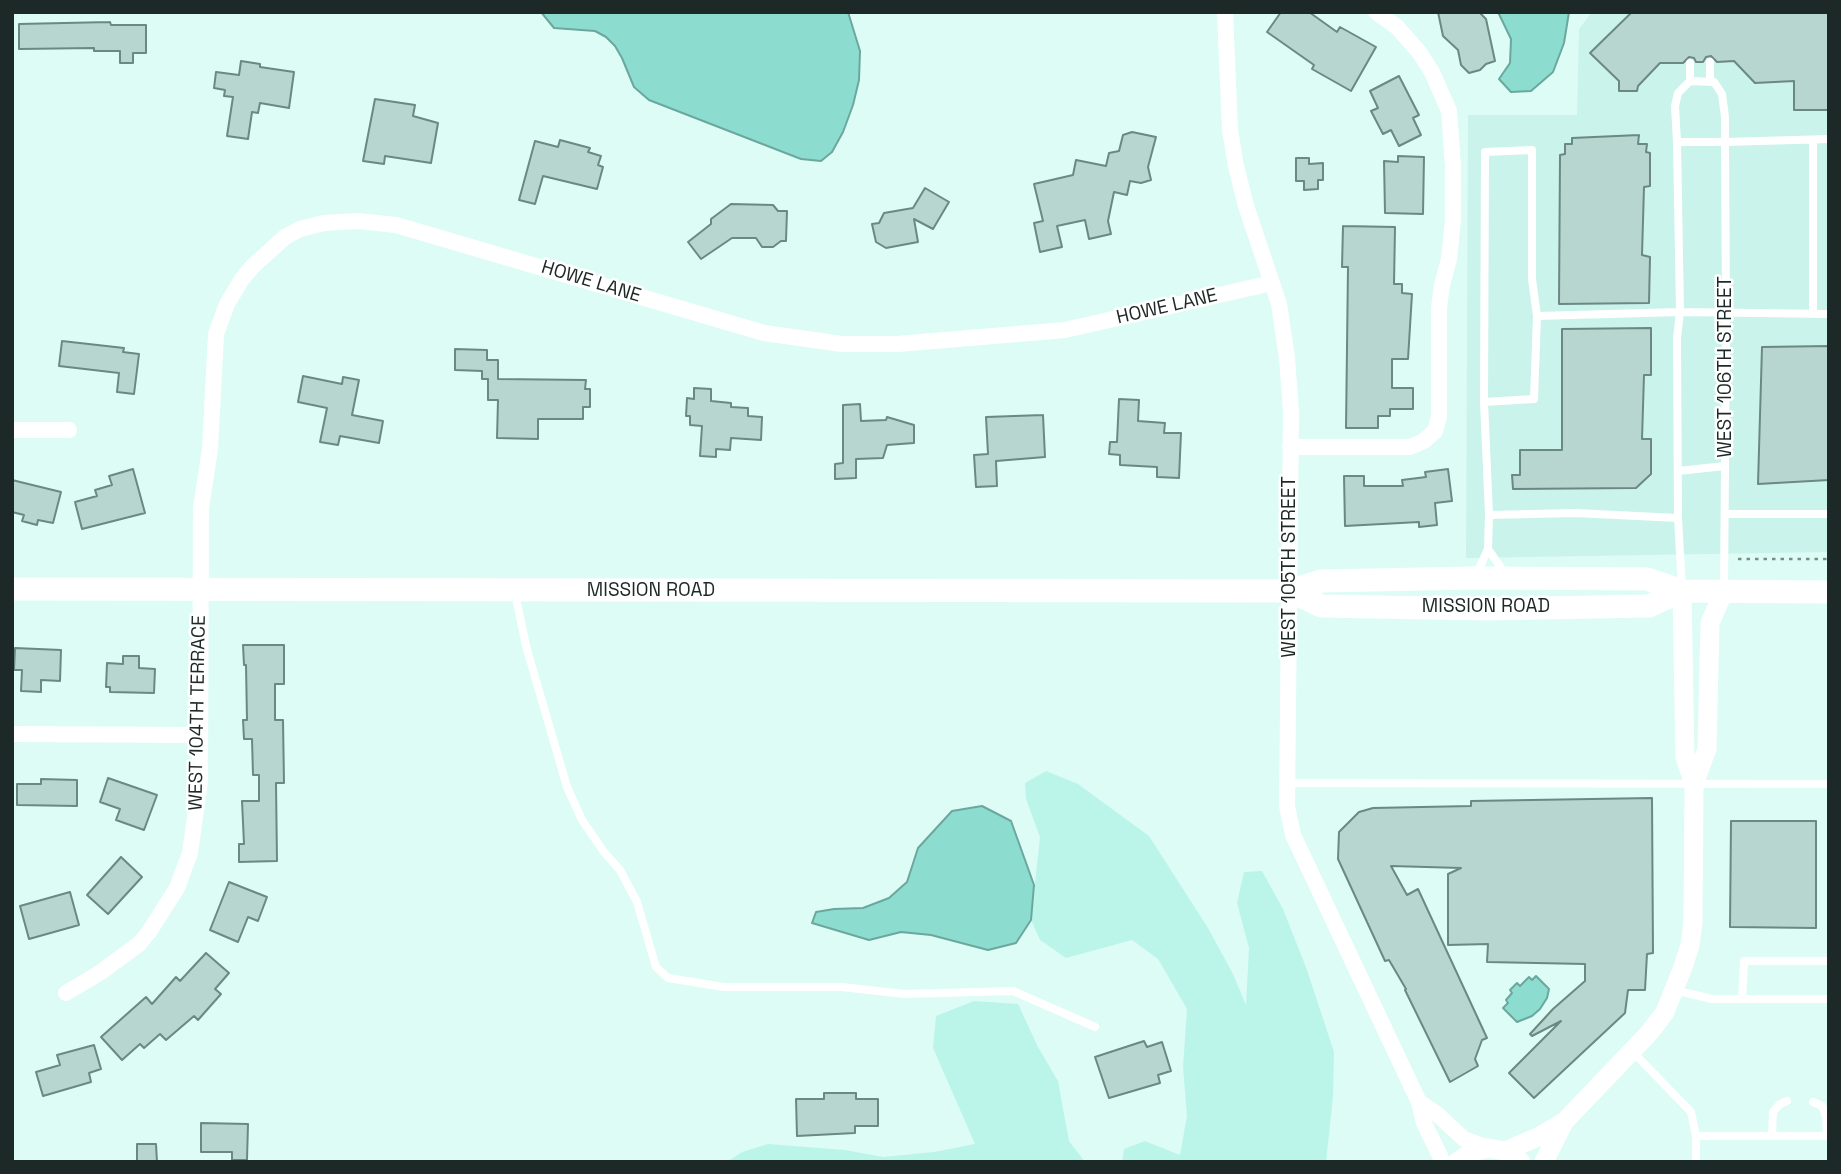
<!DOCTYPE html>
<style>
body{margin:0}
#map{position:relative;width:1841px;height:1174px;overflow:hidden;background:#ddfcf6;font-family:"Space Grotesk",sans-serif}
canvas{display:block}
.frame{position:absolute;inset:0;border:14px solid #1d2926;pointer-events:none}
</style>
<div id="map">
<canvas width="1841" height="1174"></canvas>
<div class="frame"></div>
</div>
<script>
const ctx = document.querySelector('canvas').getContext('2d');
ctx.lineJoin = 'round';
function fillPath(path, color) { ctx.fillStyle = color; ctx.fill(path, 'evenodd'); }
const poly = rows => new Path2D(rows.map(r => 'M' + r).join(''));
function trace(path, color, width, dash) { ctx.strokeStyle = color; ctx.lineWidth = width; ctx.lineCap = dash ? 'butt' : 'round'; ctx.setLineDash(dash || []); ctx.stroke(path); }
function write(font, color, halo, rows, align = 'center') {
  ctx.font = font + ' "Space Grotesk",sans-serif'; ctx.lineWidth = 5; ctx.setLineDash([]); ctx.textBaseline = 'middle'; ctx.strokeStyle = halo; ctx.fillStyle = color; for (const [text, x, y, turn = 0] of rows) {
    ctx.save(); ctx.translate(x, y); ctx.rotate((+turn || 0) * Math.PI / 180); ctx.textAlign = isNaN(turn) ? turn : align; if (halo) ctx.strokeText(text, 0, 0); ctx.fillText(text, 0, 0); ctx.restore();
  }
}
const built = poly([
 [1592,12,1829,12,1829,552,1466,558,1468,115,1577,115,1579,29]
]);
const green = poly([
 [1046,771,1078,784,1149,836,1208,928,1233,974,1246,1005,1249,948,1237,903,1244,872,1262,871,1283,909,1307,970,1334,1052,1333,1097,1326,1162,1122,1162,1124,1149,1145,1141,1180,1155,1187,1116,1183,1067,1187,1009,1158,959,1132,940,1066,958,1040,940,1031,920,1040,837,1026,799,1025,783],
 [974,1001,1018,1004,1038,1047,1058,1081,1069,1141,1085,1162,727,1162,742,1152,768,1144,845,1150,883,1157,934,1152,975,1144,933,1048,936,1016]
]);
const water = poly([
 [541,12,848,12,860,51,859,80,853,105,843,132,832,152,821,161,801,159,649,100,634,87,622,58,615,46,606,37,595,31,554,28,541,12],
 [1498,12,1569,12,1564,43,1553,72,1531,91,1511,92,1499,79,1510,63,1511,39,1498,12],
 [982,806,1011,821,1034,885,1031,920,1016,943,988,950,931,935,901,932,869,940,812,923,816,912,834,909,863,908,889,898,907,882,918,848,952,811,982,806],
 [1536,976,1549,989,1547,998,1540,1009,1532,1016,1517,1022,1503,1008,1508,1003,1506,1000,1512,993,1510,990,1517,983,1520,986,1529,977,1532,980,1536,976]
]);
const building = poly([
 [1281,12,1309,12,1337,32,1340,27,1376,47,1351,91,1312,69,1314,65,1267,32,1281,12],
 [1438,12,1479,12,1486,19,1495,61,1486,64,1480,70,1469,73,1461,65,1458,50,1443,36,1438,12],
 [1632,12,1829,12,1829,110,1794,110,1794,81,1755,83,1734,61,1717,62,1711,56,1706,57,1703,62,1696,62,1694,58,1689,57,1683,63,1660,63,1638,86,1637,91,1619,91,1619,81,1590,53,1632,12],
 [110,22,111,25,146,25,146,53,133,53,133,63,120,63,120,51,94,51,94,48,19,49,19,24,110,22],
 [241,61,260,64,260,67,294,72,289,108,260,103,258,113,252,112,248,139,227,136,233,97,224,96,225,90,214,88,216,72,239,75,241,61],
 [1399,76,1419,115,1413,118,1421,135,1399,146,1391,130,1383,134,1371,111,1378,108,1370,91,1399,76],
 [375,99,415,105,413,116,438,123,431,163,385,156,384,164,363,161,375,99],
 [1132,132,1156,137,1148,167,1151,180,1141,183,1130,181,1127,195,1114,192,1108,221,1111,234,1089,239,1085,220,1057,226,1062,247,1040,252,1034,223,1043,221,1034,184,1073,175,1076,160,1106,166,1109,153,1119,151,1123,135,1132,132],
 [1639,135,1638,144,1647,144,1646,152,1650,153,1650,186,1644,187,1642,255,1650,257,1649,303,1559,304,1560,155,1565,154,1565,144,1572,144,1572,138,1639,135],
 [560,140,590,148,588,152,601,156,598,165,603,167,597,189,543,176,535,204,519,200,535,141,558,147,560,140],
 [1398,156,1424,157,1423,214,1385,213,1384,161,1398,162,1398,156],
 [1296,158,1309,158,1309,164,1323,163,1323,180,1318,180,1318,189,1304,190,1304,181,1296,181,1296,158],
 [925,188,949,202,933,229,914,219,918,242,886,248,876,242,872,224,879,223,884,213,913,208,925,188],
 [731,204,773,205,778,211,787,211,786,241,781,241,773,247,762,247,756,238,732,238,701,259,688,242,711,224,711,219,731,204],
 [1343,226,1395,227,1394,284,1402,284,1402,293,1412,294,1408,359,1392,359,1392,388,1413,388,1413,409,1390,409,1390,416,1378,416,1378,428,1346,428,1348,267,1342,267,1343,226],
 [1651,328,1651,375,1644,375,1642,439,1651,439,1651,474,1636,488,1513,489,1512,475,1520,475,1520,450,1562,450,1562,329,1651,328],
 [62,341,124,348,123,352,139,354,134,394,117,392,119,373,59,366,62,341],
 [1829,346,1829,480,1758,484,1762,347,1829,346],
 [455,349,487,350,487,360,498,360,498,379,586,380,585,389,590,389,590,407,583,407,583,419,538,419,538,439,497,438,498,400,488,400,488,379,482,379,482,371,455,370,455,349],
 [303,376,342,384,343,377,359,380,352,415,383,421,379,443,340,436,338,445,320,442,327,408,298,402,303,376],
 [694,388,711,389,711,401,731,403,731,407,748,408,748,416,762,417,761,440,731,438,730,450,716,449,716,457,700,456,702,426,690,425,690,416,686,416,687,398,694,399,694,388],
 [1119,399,1139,400,1138,421,1165,423,1164,433,1181,433,1179,478,1157,477,1157,467,1120,465,1120,455,1109,454,1110,442,1117,442,1119,399],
 [860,404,861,421,886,420,887,417,914,425,914,443,887,445,883,458,856,459,856,478,835,479,835,464,843,463,843,405,860,404],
 [1043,415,1045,457,996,461,997,486,976,487,974,455,988,454,986,417,1043,415],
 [133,469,145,513,82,529,75,502,97,496,95,490,112,485,109,476,133,469],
 [1448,469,1452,501,1435,503,1437,525,1419,527,1419,522,1345,526,1344,476,1364,476,1364,486,1403,486,1402,480,1426,477,1425,472,1448,469],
 [12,480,61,492,53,523,38,520,37,525,22,521,24,515,12,512,12,480],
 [243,645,284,645,284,684,275,684,275,720,283,720,284,783,276,783,277,861,239,862,239,844,244,844,242,801,259,801,259,775,253,775,252,739,244,739,243,720,247,720,246,665,244,665,243,645],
 [15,648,61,650,60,681,41,680,41,692,21,691,22,670,14,670,15,648],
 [123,656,139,656,139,668,155,669,154,693,110,692,110,687,106,687,107,663,123,664,123,656],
 [108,778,157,795,144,830,116,820,120,809,100,802,108,778],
 [41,779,77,780,77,806,17,805,17,784,41,784,41,779],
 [1652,798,1653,953,1647,954,1645,990,1628,990,1625,1013,1534,1098,1509,1073,1561,1021,1532,1036,1530,1034,1553,1009,1585,981,1585,964,1487,962,1488,944,1448,945,1448,874,1461,868,1391,866,1407,895,1418,889,1487,1038,1482,1040,1475,1059,1478,1066,1450,1082,1405,990,1406,989,1389,960,1385,961,1338,859,1339,832,1359,812,1373,808,1471,806,1471,801,1652,798],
 [1731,821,1816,821,1816,928,1730,927,1731,821],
 [121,857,142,877,108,914,87,895,121,857],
 [229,882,267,897,258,921,248,917,238,942,210,930,229,882],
 [70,892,79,925,29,939,20,906,70,892],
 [206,953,229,973,215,989,221,994,198,1020,194,1016,166,1040,160,1034,144,1048,140,1044,122,1060,101,1037,146,997,152,1004,176,977,180,981,206,953],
 [1144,1041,1147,1047,1162,1042,1171,1071,1158,1075,1160,1083,1109,1098,1095,1057,1144,1041],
 [94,1045,101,1069,89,1073,91,1082,43,1096,36,1072,60,1065,57,1055,94,1045],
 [824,1093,856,1093,856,1099,878,1099,878,1126,855,1126,855,1133,797,1136,796,1099,824,1099,824,1093],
 [201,1123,248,1124,247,1160,232,1160,232,1152,201,1152,201,1123],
 [137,1144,156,1144,157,1162,137,1162,137,1144]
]);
const path = poly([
 [1738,559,1829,559]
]);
const service = poly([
 [1710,62,1710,80],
 [1690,63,1690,81],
 [1677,142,1680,312,1677,338,1678,518,1682,589],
 [1813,314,1813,140],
 [1537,316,1680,312,1829,314],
 [1484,402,1534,399,1537,316,1532,279,1532,150,1485,152,1484,402,1489,515,1575,513,1678,518],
 [1678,471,1725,466],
 [1725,514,1829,514],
 [1488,549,1506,575],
 [1476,575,1488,549,1489,515],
 [1724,590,1725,466,1726,312,1725,142,1725,117,1722,94,1714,82,1690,81,1678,93,1675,106,1677,142,1725,142,1829,139],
 [515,593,526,646,567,787,582,820,604,852,620,870,637,902,656,967,668,978,724,987,842,987,905,994,1013,991,1095,1027],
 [1287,783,1829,784],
 [1674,990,1712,999,1829,999],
 [1742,999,1744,961,1829,961],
 [1632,1051,1691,1112,1696,1136,1696,1162],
 [1813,1102,1822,1106,1826,1116,1827,1136],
 [1696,1136,1829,1136],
 [1772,1136,1773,1112,1780,1104,1787,1101]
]);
const minor = poly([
 [1225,12,1230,130,1236,166,1246,206,1279,304,1287,358,1291,412,1287,806,1293,835,1419,1102,1424,1123,1443,1162],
 [12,430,69,430],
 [1290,447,1410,447,1424,441,1435,431,1439,417,1439,308,1442,285,1449,259,1453,220,1453,166,1449,111,1432,72,1419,52,1397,27,1376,12],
 [12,734,200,735],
 [66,993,101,972,139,944,149,932,177,888,190,853,200,782,201,508,210,449,216,334,227,304,242,279,253,266,285,237,300,229,324,223,358,221,396,225,764,333,842,344,898,344,1065,330,1272,283],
 [1419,1102,1437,1114,1464,1139,1488,1148]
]);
const tertiary = poly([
 [1682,591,1685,757,1694,784],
 [1505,1151,1538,1137,1564,1122,1650,1032,1665,1012,1683,967,1690,945,1693,922,1694,784,1707,749,1710,623,1724,591],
 [1457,1162,1472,1152,1488,1148,1505,1151,1521,1162],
 [1544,1162,1564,1122]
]);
const secondary = poly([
 [12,589,1290,591,1321,581,1474,578,1647,579,1682,591,1829,592],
 [1290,591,1321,606,1487,609,1649,606,1682,591]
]);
const streetNames = [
 ["HOWE LANE",591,282,17],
 ["HOWE LANE",1167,307,-13],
 ["WEST 106TH STREET",1726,367,-90],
 ["WEST 105TH STREET",1290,567,-90],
 ["MISSION ROAD",651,591],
 ["MISSION ROAD",1486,607],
 ["WEST 104TH TERRACE",198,713,-89]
];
fillPath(built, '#caf3ec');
fillPath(green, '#bbf5ea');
fillPath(water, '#8cddd0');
trace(water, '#6ba79d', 2);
fillPath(building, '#b7d6d0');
trace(building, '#6b8883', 2);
trace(path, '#788d89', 2.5, [3.5, 5]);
trace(service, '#fff', 8);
trace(minor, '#fff', 16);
trace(tertiary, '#fff', 19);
trace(secondary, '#fff', 23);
write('19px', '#1d2926', '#fff', streetNames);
</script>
